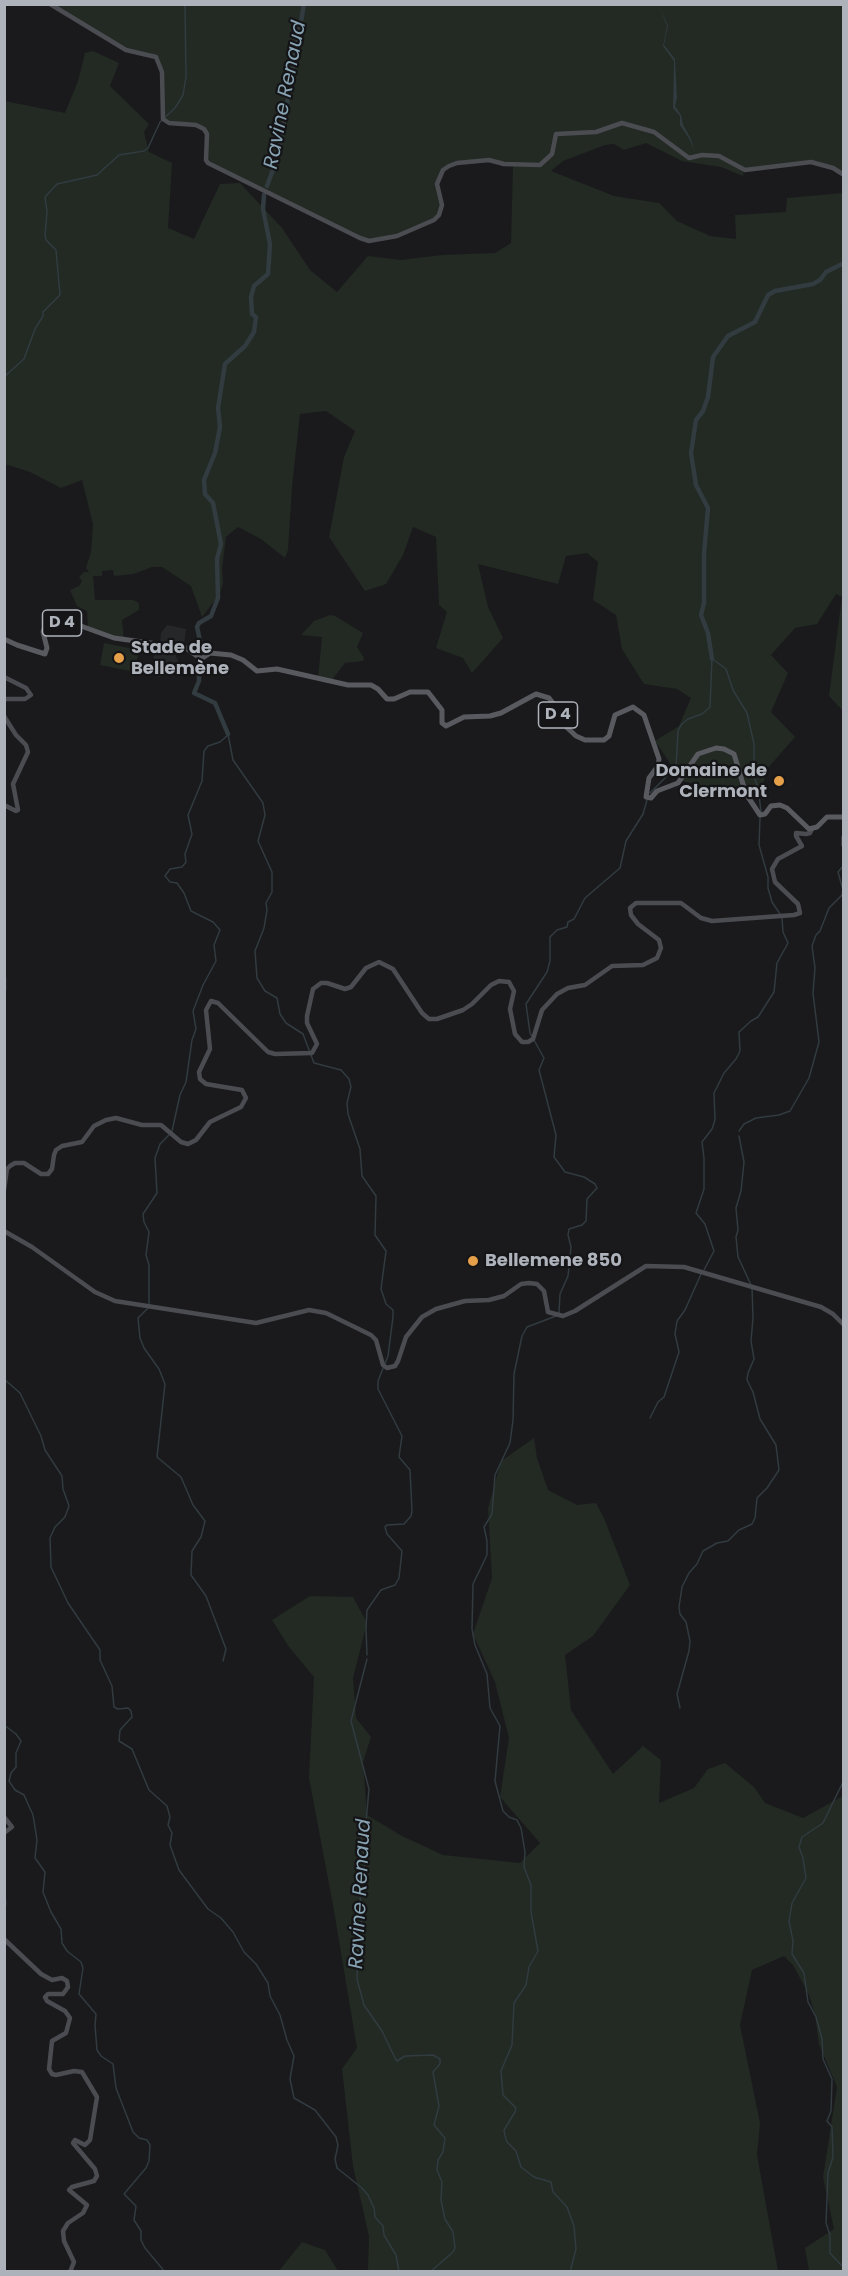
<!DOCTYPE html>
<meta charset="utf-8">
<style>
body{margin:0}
#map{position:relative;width:848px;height:2276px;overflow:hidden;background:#1a1a1c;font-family:Poppins,sans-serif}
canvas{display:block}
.frame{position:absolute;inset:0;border:6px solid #aeb3bb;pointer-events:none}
</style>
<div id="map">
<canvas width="848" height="2276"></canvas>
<div class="frame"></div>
</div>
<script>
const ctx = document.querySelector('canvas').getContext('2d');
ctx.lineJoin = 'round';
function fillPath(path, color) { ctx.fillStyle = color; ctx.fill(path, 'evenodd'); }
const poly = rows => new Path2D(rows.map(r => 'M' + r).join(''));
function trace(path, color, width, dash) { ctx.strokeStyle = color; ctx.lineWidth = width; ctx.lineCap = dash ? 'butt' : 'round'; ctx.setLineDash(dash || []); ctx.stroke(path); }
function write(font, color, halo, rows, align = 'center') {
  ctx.font = font + ' Poppins,sans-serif'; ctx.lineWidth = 4.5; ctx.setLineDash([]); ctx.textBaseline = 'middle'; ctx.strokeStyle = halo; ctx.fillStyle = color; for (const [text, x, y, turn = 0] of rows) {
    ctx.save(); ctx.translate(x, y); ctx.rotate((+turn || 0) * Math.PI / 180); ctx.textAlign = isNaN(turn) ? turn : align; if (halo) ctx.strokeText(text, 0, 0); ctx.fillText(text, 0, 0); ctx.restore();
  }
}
const built = poly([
 [167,625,186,629,184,645,160,642,161,633],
 [151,645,171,647,184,672,158,677]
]);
const green = poly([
 [50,5,843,5,843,175,833,168,811,162,744,170,743,176,721,167,682,161,646,143,624,150,614,144,605,145,563,161,551,171,614,196,659,203,677,221,710,236,736,239,735,215,786,212,787,198,843,193,843,711,829,696,842,597,836,594,817,624,795,628,771,655,788,673,771,712,795,737,767,769,760,797,682,781,655,741,679,726,691,698,677,689,644,684,622,649,616,615,593,600,598,562,587,553,566,556,558,584,478,564,488,607,503,638,472,673,463,658,436,648,447,612,439,605,436,537,413,527,403,555,386,584,365,591,329,537,344,457,355,431,326,411,300,414,292,487,288,550,285,558,261,539,238,527,226,537,222,569,223,583,220,594,202,617,191,586,162,567,152,567,133,574,114,576,113,570,102,571,102,576,93,576,95,600,133,600,139,603,139,610,122,620,124,640,88,628,87,611,77,606,70,590,79,586,82,581,79,577,84,572,89,572,86,568,91,552,93,524,82,480,61,488,30,472,5,464,4,101,65,113,78,81,85,53,93,51,119,63,110,86,149,124,144,132,149,152,172,163,168,228,194,239,220,184,240,183,282,228,310,270,337,292,368,256,401,260,442,255,495,253,511,243,513,164,497,161,457,163,443,170,437,184,442,205,439,215,404,234,369,241,208,163,207,134,199,126,174,124,163,119,162,72,156,57,132,53],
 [330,615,335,616,363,633,357,647,364,658,363,661,345,663,331,681,318,678,322,637,301,635,314,621],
 [104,643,139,650,135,672,100,665],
 [534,1438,537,1458,548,1490,577,1505,596,1503,604,1518,630,1585,593,1636,565,1655,571,1710,613,1774,643,1746,661,1760,659,1803,694,1788,708,1769,725,1763,754,1787,765,1803,803,1818,843,1796,843,2271,809,2271,805,2248,834,2229,823,2177,837,2087,819,2044,815,2015,809,1995,793,1965,784,1956,752,1970,740,2025,760,2123,757,2155,778,2271,368,2271,369,2236,353,2166,342,2069,357,2048,333,1905,309,1778,314,1677,289,1647,272,1620,310,1596,353,1597,367,1623,353,1678,356,1718,371,1737,363,1762,367,1815,402,1836,443,1855,520,1863,540,1843,500,1797,509,1738,495,1682,473,1634,492,1578,488,1508,501,1461],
 [302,2242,325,2250,338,2271,279,2271]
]);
const water = poly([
 [659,5,668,26,664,45,675,59,677,98,675,106,681,115,683,125,691,139,695,153,690,140,680,125,680,116,673,108,674,61,663,46,667,26]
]);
const stream = poly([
 [4,377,24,359,35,329,43,316,43,312,60,295,56,250,46,240,45,235,47,212,45,197,57,184,97,175,119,155,144,151,148,148,160,122,175,108,183,95,186,77,185,4],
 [714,660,726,669,733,690,747,713,754,744,754,777,758,787,761,812],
 [228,734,233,760,263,803,265,815,258,841,272,872,272,892,266,903,267,910,264,928,255,951,257,978,265,991,277,998,280,1014,286,1023,303,1034,314,1063,341,1070,349,1079,351,1087,347,1103,348,1114,360,1149,362,1176,376,1196,375,1235,386,1251,381,1289,386,1304,393,1310,393,1317,388,1356,378,1381,378,1389,402,1436,399,1457,410,1470,412,1511,411,1516,404,1524,387,1525,385,1527,387,1534,402,1551,399,1578,395,1585,381,1590,367,1610,366,1628,367,1655],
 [650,793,676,767,678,731,681,725,688,719,702,714,710,707,712,659],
 [760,818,759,845,768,877,768,888,772,902,780,914],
 [172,1131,180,1095,186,1082,192,1040,196,1029,193,1011,203,985,216,961,214,945,220,930,213,922,191,911,184,893,177,883,170,882,165,876,170,869,182,867,186,862,185,854,192,834,188,815,202,781,204,751,208,746,220,742,228,735],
 [739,1131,744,1124,756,1118,779,1115,790,1111,809,1078,819,1042,813,993,815,968,812,946,816,935,820,931,829,908,842,895,843,890,838,872,844,865],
 [704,1270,714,1251,705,1224,696,1213,704,1189,704,1158,702,1142,712,1129,715,1120,714,1093,724,1073,736,1059,740,1051,739,1032,751,1021,758,1017,774,992,777,963,788,943,783,932,782,918],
 [149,1304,149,1265,146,1255,149,1232,144,1222,143,1214,157,1193,155,1158,160,1144,169,1135],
 [148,1308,138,1318,140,1338,144,1348,159,1369,165,1384,157,1457,181,1477,193,1505,205,1521,201,1537,192,1551,191,1575,206,1596,226,1649,223,1661],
 [559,1313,560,1294,568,1276,571,1247,568,1235,569,1229,582,1225,586,1221,587,1199,597,1188,595,1184,584,1177,565,1172,554,1157,556,1135,539,1070,544,1058,530,1033,526,1004,547,972,550,961,550,937,557,930,567,927,568,922,574,919,585,898,620,868,626,841,643,814,647,800],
 [556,1316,527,1327,522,1336,514,1374,513,1420,510,1443,495,1475,492,1514,484,1527,487,1541,487,1555,473,1584,472,1629,475,1645,487,1674,490,1708,500,1726,495,1781,503,1811,509,1817,517,1820,521,1828,525,1852,524,1867,531,1885,531,1912,538,1951,529,1967,526,1985,514,2003,512,2045,501,2071,503,2095,516,2108,515,2112,504,2130,505,2136,507,2142,516,2151,521,2167,534,2177,551,2182,553,2192,567,2207,574,2226,576,2249,570,2272],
 [4,1379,20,1393,41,1436,45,1450,62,1476,63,1489,69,1506,65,1517,55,1527,50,1538,51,1567,68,1603,100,1650,100,1660,112,1686,114,1707,118,1709,128,1708,131,1711,132,1717,120,1730,119,1741,132,1749,149,1790,167,1806,170,1817,168,1825,172,1833,170,1845,179,1870,208,1909,221,1918,233,1932,244,1952,256,1964,268,1983,270,1996,280,2015,287,2040,294,2056,290,2079,294,2098,315,2110,336,2137,338,2145,335,2159,337,2168,362,2188,368,2195,374,2208,375,2217,383,2226,384,2235,396,2255,399,2272],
 [650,1418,658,1402,664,1397,679,1352,675,1334,677,1321,685,1310,701,1274],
 [367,1659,351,1721,369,1789,366,1822,361,1836,365,1862,360,1896,362,1920,356,1934,358,1952,357,1979,364,2005,382,2031,396,2060,397,2061,405,2056,433,2055,440,2059,440,2064,433,2072,439,2106,434,2125,445,2138,443,2152,438,2160,437,2170,442,2182,441,2200,445,2219,453,2232,455,2248,453,2252,430,2272],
 [680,1708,677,1694,689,1651,690,1641,686,1622,680,1614,679,1607,682,1587,689,1573,697,1564,703,1551,717,1543,728,1541,739,1530,752,1524,755,1518,757,1498,767,1488,779,1470,776,1445,760,1419,753,1392,747,1380,748,1373,754,1359,751,1341,753,1318,752,1287,738,1257,736,1237,738,1230,736,1208,741,1191,744,1162,739,1136],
 [4,1725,16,1734,21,1741,16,1753,16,1767,11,1773,9,1781,15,1790,24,1795,33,1815,37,1840,35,1858,45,1872,43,1892,51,1912,61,1929,62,1943,67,1951,81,1962,83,1968,79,1994,96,2014,95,2025,97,2050,101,2056,113,2064,116,2088,133,2132,139,2138,147,2140,150,2145,149,2161,146,2168,124,2194,136,2206,134,2220,141,2231,141,2240,145,2248,165,2272],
 [844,1780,823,1823,802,1837,799,1847,803,1858,806,1878,792,1903,789,1921,793,1941,792,1954,804,1973,808,2002,816,2017,822,2039,823,2059,832,2079,831,2111,827,2121,832,2127,833,2157,828,2173,826,2223,830,2235,830,2253,844,2268]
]);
const river = poly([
 [267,186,278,156,304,4],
 [844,278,844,300],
 [199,655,201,645,197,627,199,623,211,616,218,598,217,559,221,544,213,503,205,494,204,480,215,453,220,427,218,408,225,364,245,346,254,332,256,317,252,314,251,297,254,286,268,274,270,244,263,209,264,195],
 [712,659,708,633,701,615,704,603,704,554,708,508,696,485,691,453,696,420,703,411,708,397,713,357,728,336,755,322,768,295,775,291,813,284,820,280,826,272,844,263],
 [199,661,199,681,194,693,215,703,228,734]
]);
const secondary = poly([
 [50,4,126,50,156,57,162,72,163,119,169,123,196,125,204,129,207,134,206,160,208,163,360,238,369,241,397,236,434,220,439,215,442,205,437,184,443,170,449,166,457,163,489,160,504,164,540,165,552,154,556,134,596,132,622,123,654,132,689,158,702,155,719,156,745,170,811,162,833,168,844,175],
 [4,677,26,688,31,695,25,699,4,699],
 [4,716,16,735,26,745,28,752,13,784,18,810,16,811,4,805],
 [4,978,4,990],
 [4,1190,7,1169,10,1166,15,1163,24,1163,41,1174,48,1174,52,1169,54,1155,56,1150,62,1146,82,1142,94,1126,106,1120,116,1118,142,1125,161,1125,181,1142,188,1144,196,1140,210,1122,241,1107,246,1098,242,1090,206,1084,200,1079,199,1072,210,1049,206,1010,211,1001,218,1003,268,1052,275,1054,312,1053,317,1044,307,1023,307,1016,313,989,321,983,327,983,345,989,351,987,366,968,379,962,393,969,422,1013,429,1019,437,1019,463,1010,472,1004,491,985,499,981,509,982,514,991,510,1009,515,1034,522,1042,528,1042,533,1039,542,1010,557,994,568,988,585,985,612,966,643,965,657,958,661,948,659,940,638,924,631,915,630,908,636,903,681,903,701,918,712,921,794,915,800,913,798,904,775,882,772,869,778,859,802,846,796,836,796,833,806,834,810,833,812,829],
 [4,1231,32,1247,95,1292,115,1301,256,1323,309,1310,326,1313,371,1335,376,1340,383,1365,387,1368,395,1366,398,1361,406,1337,422,1317,436,1309,465,1301,489,1300,504,1296,521,1284,529,1283,537,1284,544,1291,548,1312,563,1316,575,1311,646,1266,684,1267,821,1307,833,1314,844,1325],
 [4,1817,12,1827,4,1833],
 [4,1900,4,1905],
 [4,1939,41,1974,52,1980,62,1978,67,1981,68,1987,63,1994,48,1994,45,1997,47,2001,65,2011,70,2018,66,2033,52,2041,49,2069,52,2074,56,2075,74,2071,82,2072,97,2097,90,2140,85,2145,75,2140,73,2143,95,2169,97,2176,94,2181,72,2187,69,2190,87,2205,83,2213,68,2223,63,2231,64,2241,74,2262,70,2272]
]);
const primary = poly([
 [4,639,17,645,45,654,47,648,43,632,44,629,55,624,70,622,114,638,186,648,201,659,210,653,231,655,243,660,257,671,277,669,348,685,371,685,378,689,387,699,394,699,410,692,428,692,442,710,442,723,446,726,464,717,490,716,501,713,536,694,549,698,553,703,561,722,576,736,585,740,604,740,609,736,615,715,633,707,644,715,659,759,658,766,649,778,646,797,651,798,657,791,678,783,698,754,716,748,724,749,734,754,746,794,760,815,765,814,771,806,780,805,787,808,809,829,817,827,827,817,844,817],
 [844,837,844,845]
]);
const markers = [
 [119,658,6,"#e5a049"],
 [779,781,6,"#e5a049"],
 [473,1261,6,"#e5a049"]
];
const shields = [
 [62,623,39],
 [558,715,39]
];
const shieldNames = [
 ["D 4",62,623],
 ["D 4",558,715]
];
const poiNames = [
 ["Stade de",131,648],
 ["Bellemène",131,669],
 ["Domaine de",767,771,"right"],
 ["Clermont",767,792,"right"],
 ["Bellemene 850",485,1261]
];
const waterNames = [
 ["Ravine Renaud",286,95,-79],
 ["Ravine Renaud",361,1894,-87]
];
fillPath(built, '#262729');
fillPath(green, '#222a23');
fillPath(water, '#313b40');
trace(stream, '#313b40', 1.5);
trace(river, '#313b40', 4.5);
trace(secondary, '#4a4c51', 4.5);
trace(primary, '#585a60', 5);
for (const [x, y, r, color] of markers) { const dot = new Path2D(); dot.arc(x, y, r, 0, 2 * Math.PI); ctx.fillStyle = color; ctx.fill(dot); trace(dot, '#151517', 2); }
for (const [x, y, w] of shields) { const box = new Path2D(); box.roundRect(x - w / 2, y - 13, w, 26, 4.5); ctx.fillStyle = '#151517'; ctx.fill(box); trace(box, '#aeb3bb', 1.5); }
write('bold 16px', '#aeb3bb', null, shieldNames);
write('bold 18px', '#aeb3bb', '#151517', poiNames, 'left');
write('italic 20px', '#88a3b3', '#151517', waterNames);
</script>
